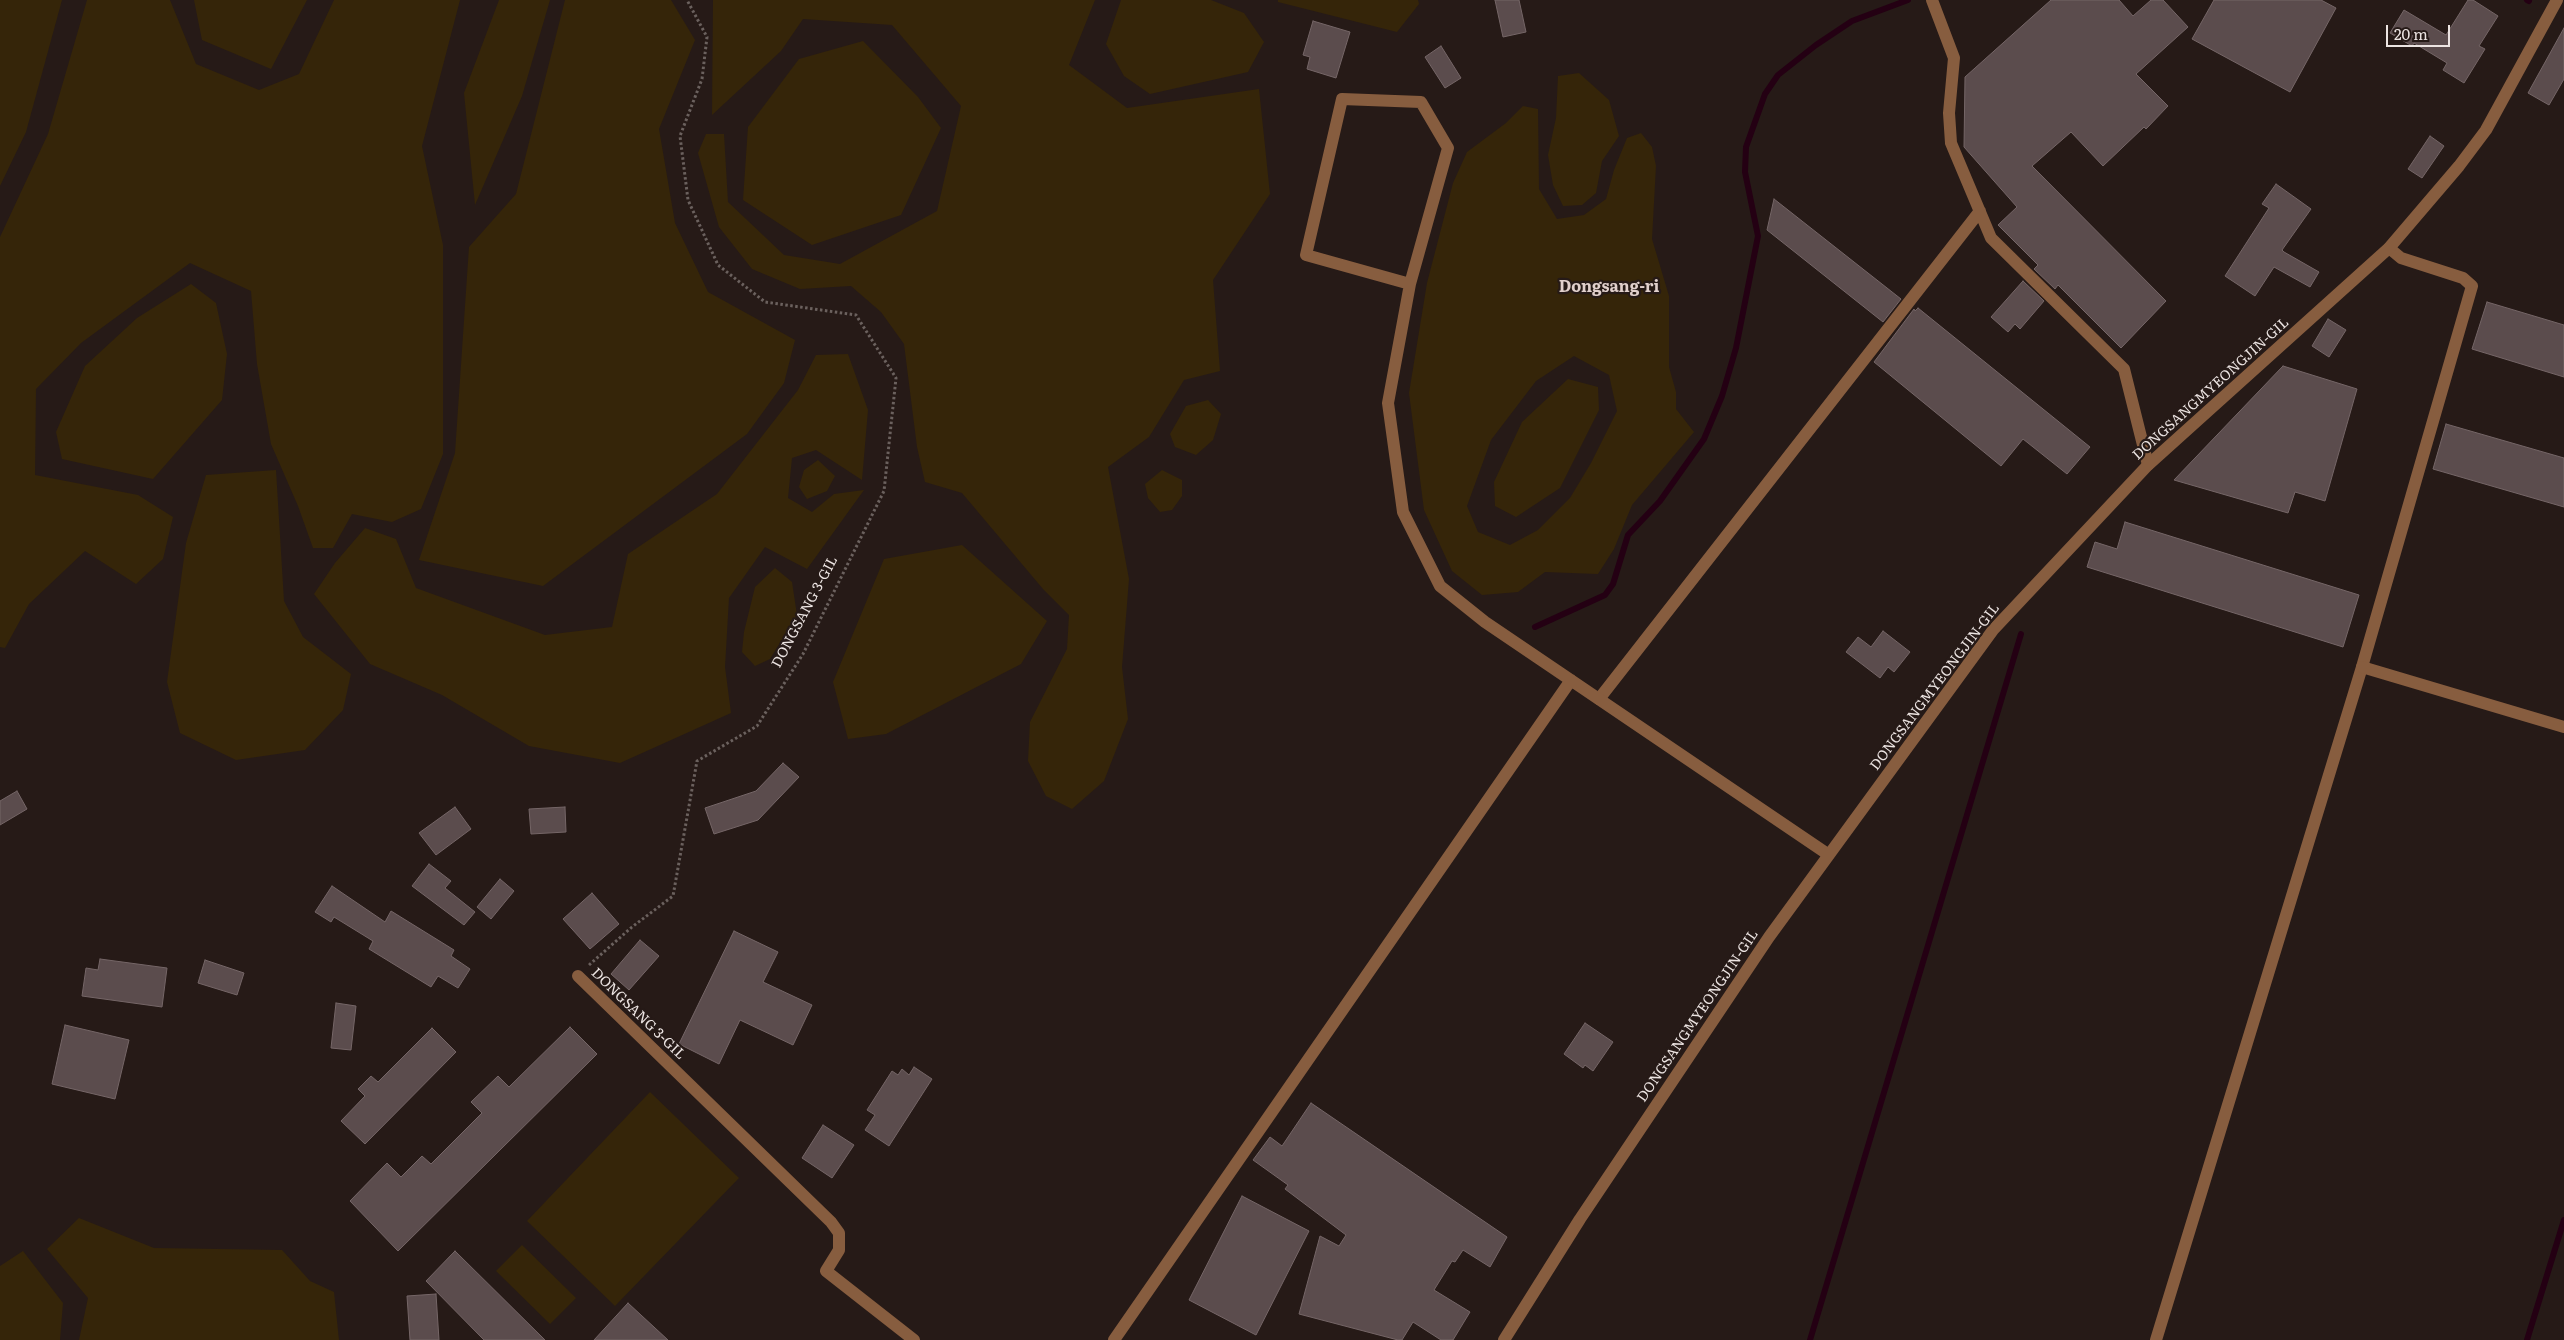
<!DOCTYPE html>
<style>
body{margin:0}
#map{position:relative;width:2564px;height:1340px;overflow:hidden;background:#261a17;font-family:Literata,serif}
canvas{display:block}
.scale{position:absolute;left:2386px;top:25px;width:64px;height:22px;box-sizing:border-box;border:2px solid #ece4e2;border-top:0;padding-left:6px;font-size:15px;line-height:18px;white-space:nowrap;color:#ece4e2;-webkit-text-stroke:4px #261a17;paint-order:stroke}
</style>
<div id="map">
<canvas width="2564" height="1340"></canvas>
<div class="scale">20 m</div>
</div>
<script>
const ctx = document.querySelector('canvas').getContext('2d');
ctx.lineJoin = 'round';
function fillPath(path, color) { ctx.fillStyle = color; ctx.fill(path, 'evenodd'); }
const poly = rows => new Path2D(rows.map(r => 'M' + r).join(''));
function trace(path, color, width, dash) { ctx.strokeStyle = color; ctx.lineWidth = width; ctx.lineCap = dash ? 'butt' : 'round'; ctx.setLineDash(dash || []); ctx.stroke(path); }
function write(font, color, halo, rows, align = 'center') {
  ctx.font = font + ' Literata,serif'; ctx.lineWidth = 4.5; ctx.setLineDash([]); ctx.textBaseline = 'middle'; ctx.strokeStyle = halo; ctx.fillStyle = color; for (const [text, x, y, turn = 0] of rows) {
    ctx.save(); ctx.translate(x, y); ctx.rotate((+turn || 0) * Math.PI / 180); ctx.textAlign = isNaN(turn) ? turn : align; if (halo) ctx.strokeText(text, 0, 0); ctx.fillText(text, 0, 0); ctx.restore();
  }
}
const green = poly([
 [0,0,62,0,26,132,0,186],
 [87,0,170,0,196,64,259,90,299,74,334,0,460,0,422,146,443,245,443,454,421,509,392,522,352,514,333,548,313,548,298,506,271,444,257,364,251,291,190,263,81,343,36,389,35,475,138,495,173,517,163,559,136,584,85,551,29,604,5,648,0,647,0,237,48,134],
 [194,0,307,0,271,69,202,40],
 [499,0,550,0,522,96,475,205,464,93],
 [565,0,671,0,695,40,659,129,675,223,708,292,795,340,784,383,747,434,543,586,419,560,455,453,469,247,516,194],
 [713,0,1095,0,1069,65,1127,108,1259,89,1270,194,1213,280,1220,371,1184,380,1149,437,1108,467,1129,579,1122,667,1128,719,1104,781,1072,809,1046,796,1028,761,1030,722,1067,649,1069,615,1043,589,962,493,925,482,917,447,904,344,881,312,851,286,800,289,752,269,719,227,698,153,706,134,724,134,728,202,784,255,840,264,937,211,961,106,892,25,803,19,781,51,712,115],
 [1121,0,1211,0,1244,13,1264,42,1248,72,1150,94,1124,76,1106,44],
 [1278,0,1418,0,1419,4,1397,32,1278,2],
 [863,41,918,97,941,128,901,215,812,245,743,200,748,127,799,59],
 [1579,73,1609,100,1619,136,1602,161,1596,193,1582,205,1563,206,1553,185,1548,155,1556,118,1558,76],
 [1523,106,1538,109,1539,189,1557,219,1584,215,1606,199,1614,170,1627,138,1641,133,1652,147,1656,166,1652,239,1669,296,1669,367,1676,392,1676,409,1694,432,1632,505,1614,549,1598,574,1545,572,1518,592,1482,595,1452,571,1424,510,1409,393,1427,283,1453,183,1467,152,1506,123],
 [1574,356,1609,375,1617,411,1591,463,1570,498,1538,530,1510,545,1478,532,1467,506,1491,440,1536,381],
 [191,284,216,303,227,354,222,400,153,479,62,459,56,432,85,366,137,318],
 [848,354,868,410,862,480,816,450,792,458,788,498,812,512,834,494,864,490,807,569,765,547,729,598,725,667,731,713,620,763,529,746,442,695,370,664,314,594,335,563,365,528,396,539,416,588,545,635,612,627,628,554,717,494,798,390,816,355],
 [1568,379,1598,387,1599,410,1560,488,1516,517,1495,506,1494,482,1522,422],
 [1208,400,1221,414,1213,440,1196,455,1175,447,1170,434,1186,406],
 [818,460,835,476,827,491,807,499,799,487,804,470],
 [276,470,284,601,303,637,351,674,343,710,305,750,236,760,180,733,167,682,186,543,206,475],
 [1162,470,1182,480,1182,496,1172,510,1160,512,1148,498,1145,484],
 [962,545,1047,621,1021,664,886,734,848,739,833,682,884,559],
 [775,568,792,582,797,615,770,659,755,666,742,652,744,632,755,587],
 [650,1092,739,1178,615,1306,527,1221],
 [79,1218,154,1248,282,1250,310,1281,334,1292,339,1340,79,1340,88,1298,47,1249],
 [522,1245,576,1298,550,1324,496,1271],
 [23,1251,63,1303,60,1340,0,1340,0,1266]
]);
const stream = poly([
 [2527,0,2529,1],
 [1535,627,1605,595,1613,584,1628,535,1660,501,1704,439,1722,396,1736,348,1758,236,1745,172,1746,147,1765,94,1778,75,1816,45,1852,21,1908,0],
 [1810,1340,2021,634],
 [2527,1340,2564,1220]
]);
const building = poly([
 [1495,0,1519,0,1526,32,1503,37,1495,0],
 [2051,0,2119,0,2133,16,2151,0,2163,0,2188,27,2136,74,2168,106,2146,129,2144,127,2103,166,2071,132,2032,166,2166,301,2121,348,2058,285,2055,289,2034,269,2038,265,1998,225,2017,207,1964,147,1965,77,2051,0],
 [2214,0,2321,0,2336,8,2290,92,2192,39,2214,0],
 [2468,0,2473,0,2498,16,2479,46,2485,49,2464,83,2443,70,2447,63,2414,43,2412,46,2390,33,2404,10,2446,35,2468,0],
 [1313,21,1350,32,1336,78,1307,69,1310,57,1303,55,1313,21],
 [2564,28,2564,79,2549,105,2528,93,2564,28],
 [1441,46,1461,78,1445,88,1425,57,1441,46],
 [2430,136,2444,146,2422,178,2408,169,2430,136],
 [2276,184,2311,209,2282,250,2284,252,2319,272,2310,287,2274,267,2255,296,2225,276,2269,208,2262,204,2276,184],
 [1774,199,1901,299,1883,322,1767,230,1774,199],
 [2023,281,2044,301,2020,329,2015,324,2008,332,1991,317,2023,281],
 [2487,302,2564,325,2564,377,2472,349,2487,302],
 [1918,308,2090,447,2067,474,2023,439,2001,466,1874,362,1914,309,1915,311,1918,308],
 [2328,319,2346,330,2329,357,2312,346,2328,319],
 [2283,366,2357,389,2325,501,2295,492,2288,513,2174,480,2283,366],
 [2446,424,2564,458,2564,507,2433,469,2446,424],
 [2125,522,2359,595,2343,647,2087,567,2095,542,2117,549,2125,522],
 [1883,631,1910,652,1894,672,1888,667,1880,678,1846,652,1858,637,1871,647,1883,631],
 [783,763,799,777,758,820,714,834,705,808,756,791,783,763],
 [17,791,27,809,0,825,0,801,17,791],
 [455,807,471,829,436,855,419,833,455,807],
 [565,807,566,832,531,834,529,809,565,807],
 [429,864,451,881,445,888,475,912,464,925,412,886,429,864],
 [500,879,514,891,491,919,477,907,500,879],
 [332,886,385,922,391,911,454,950,451,956,470,969,458,988,438,976,431,987,369,949,373,941,334,917,331,922,315,912,332,886],
 [592,893,619,924,590,949,563,919,592,893],
 [734,931,778,952,763,982,812,1005,793,1045,740,1020,719,1064,679,1044,734,931],
 [640,940,659,956,629,990,611,974,640,940],
 [100,959,167,968,162,1007,82,996,86,968,98,970,100,959],
 [205,960,244,973,237,995,198,983,205,960],
 [336,1003,356,1006,351,1050,331,1048,336,1003],
 [1585,1023,1613,1042,1593,1071,1585,1065,1583,1068,1564,1054,1585,1023],
 [65,1025,129,1040,115,1099,52,1084,65,1025],
 [570,1027,597,1054,398,1251,350,1201,387,1163,401,1177,422,1156,431,1164,482,1113,471,1102,498,1076,509,1087,570,1027],
 [432,1028,456,1052,365,1144,341,1121,365,1096,358,1089,371,1076,378,1082,432,1028],
 [914,1067,932,1079,889,1146,865,1130,875,1115,867,1110,892,1071,898,1075,902,1069,909,1075,914,1067],
 [1311,1103,1507,1237,1490,1267,1463,1250,1455,1262,1452,1261,1434,1290,1470,1312,1453,1340,1441,1340,1413,1322,1402,1340,1398,1340,1299,1314,1320,1236,1339,1246,1346,1235,1285,1189,1288,1185,1253,1160,1270,1137,1282,1146,1311,1103],
 [823,1125,854,1145,832,1178,802,1158,823,1125],
 [1242,1196,1309,1231,1256,1335,1189,1300,1242,1196],
 [455,1251,545,1340,484,1340,426,1281,455,1251],
 [436,1294,439,1340,410,1340,407,1296,436,1294],
 [628,1303,668,1340,594,1340,628,1303]
]);
const path = poly([
 [589,965,632,927,673,896,697,761,757,726,803,654,884,491,896,378,856,315,765,302,718,265,688,200,680,136,702,79,707,37,687,0]
]);
const service = poly([
 [1932,0,1954,58,1949,113,1951,143,1991,238,2124,369,2148,465],
 [1599,699,1980,211],
 [2156,1340,2362,667,2472,286,2463,278,2401,258,2389,248]
]);
const minor = poly([
 [1410,284,1306,255,1342,99,1421,102,1448,148,1410,284,1388,403,1403,512,1440,586,1485,622,1829,855],
 [2362,667,2564,727],
 [578,976,831,1222,839,1233,839,1250,826,1271,914,1340],
 [1114,1340,1571,680],
 [1504,1340,1580,1219,1769,937,1993,630,2148,465,2389,248,2459,166,2486,130,2557,0]
]);
const streetNames = [
 ["DONGSANGMYEONGJIN-GIL",2211,389,-42],
 ["DONGSANG 3-GIL",805,612,-62],
 ["DONGSANGMYEONGJIN-GIL",1935,687,-53],
 ["DONGSANG 3-GIL",638,1014,44],
 ["DONGSANGMYEONGJIN-GIL",1698,1016,-56]
];
const quarterNames = [
 ["Dongsang-ri",1609,287]
];
fillPath(green, '#352509');
trace(stream, '#240013', 6);
fillPath(building, '#5b4c4d');
trace(building, '#756667', 1);
trace(path, '#6b615e', 3, [2.5, 2.5]);
trace(service, '#875d3f', 12);
trace(minor, '#875d3f', 12);
write('14px', '#ece4e2', '#261a17', streetNames);
write('bold 16px', '#e1d0cc', '#261a17', quarterNames);
</script>
